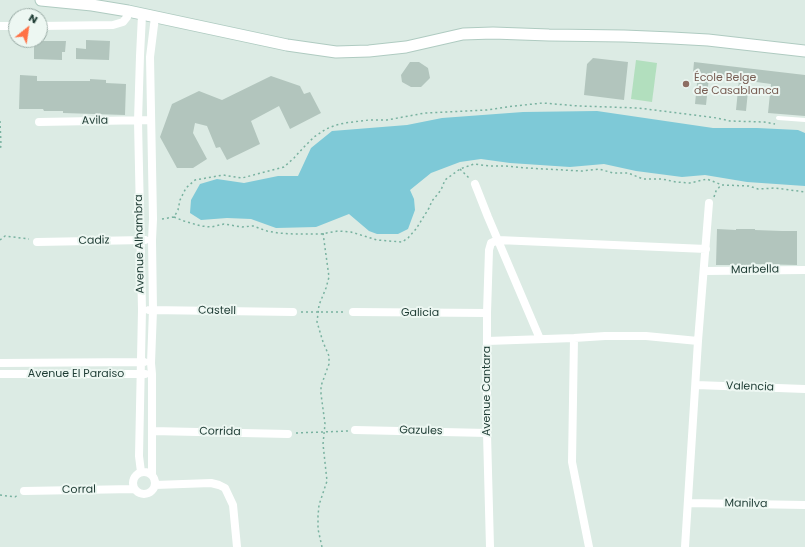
<!DOCTYPE html>
<meta charset="utf-8">
<style>
body{margin:0}
#map{position:relative;width:805px;height:547px;overflow:hidden;background:#dcebe4;font-family:Poppins,sans-serif}
canvas{display:block}
.north{position:absolute;left:8px;top:8px;width:40px;height:40px;box-sizing:border-box;background:#edf7f2;border:1px solid #9aaca6;border-radius:50%;rotate:30deg;font-size:11px;font-weight:700;line-height:16px;text-align:center;color:#1d3b33}
.north::after{content:'';display:block;margin:auto;width:14px;height:18px;background:#ff7246;clip-path:polygon(50% 0,100% 100%,50% 72%,0 100%)}
</style>
<div id="map">
<canvas width="805" height="547"></canvas>
<div class="north">N</div>
</div>
<script>
const ctx = document.querySelector('canvas').getContext('2d');
ctx.lineJoin = 'round';
function fillPath(path, color) { ctx.fillStyle = color; ctx.fill(path, 'evenodd'); }
const poly = rows => new Path2D(rows.map(r => 'M' + r).join(''));
function trace(path, color, width, dash) { ctx.strokeStyle = color; ctx.lineWidth = width; ctx.lineCap = dash ? 'butt' : 'round'; ctx.setLineDash(dash || []); ctx.stroke(path); }
function write(font, color, halo, rows, align = 'center') {
  ctx.font = font + ' Poppins,sans-serif'; ctx.lineWidth = 4; ctx.setLineDash([]); ctx.textBaseline = 'middle'; ctx.strokeStyle = halo; ctx.fillStyle = color; for (const [text, x, y, turn = 0] of rows) {
    ctx.save(); ctx.translate(x, y); ctx.rotate((+turn || 0) * Math.PI / 180); ctx.textAlign = isNaN(turn) ? turn : align; if (halo) ctx.strokeText(text, 0, 0); ctx.fillText(text, 0, 0); ctx.restore();
  }
}
const green = poly([
 [636,60,657,63,652,102,631,99]
]);
const water = poly([
 [597,111,713,128,757,128,798,130,805,133,805,186,747,182,705,175,682,177,636,171,604,164,570,167,510,163,481,159,460,162,431,173,410,190,414,199,415,210,408,229,398,234,377,234,369,231,349,214,316,227,276,228,251,219,227,218,201,220,190,213,191,200,200,184,217,179,244,183,278,176,298,176,311,148,332,131,407,125,442,118,523,112]
]);
const building = poly([
 [86,40,110,41,109,60,76,59,76,48,86,49],
 [34,41,66,41,65,52,62,52,62,60,34,59],
 [593,58,628,62,624,100,584,95,587,64],
 [410,62,419,62,428,68,430,78,421,87,411,87,402,82,401,75],
 [694,62,805,75,805,116,768,113,771,84,749,81,746,111,736,110,739,80,709,77,706,105,695,104,698,73,693,73],
 [20,75,37,76,37,81,90,81,90,79,106,80,106,83,126,84,125,115,63,113,63,111,44,111,43,109,19,109],
 [271,76,300,86,304,94,310,92,321,113,290,129,279,106,251,121,260,144,227,160,220,147,216,148,207,126,195,123,193,133,207,159,193,168,177,168,160,137,172,104,199,91,222,100],
 [717,229,736,230,736,229,755,229,755,230,782,231,797,231,797,265,755,264,755,265,716,265]
]);
const path = poly([
 [0,121,1,145,0,151],
 [460,169,470,179],
 [714,197,716,191,721,185],
 [174,217,184,221,201,226,211,227,224,224,242,227,253,226,267,231,278,233,293,234,321,234,338,231,351,232,377,240,402,242,408,238,416,229,429,208,432,201,441,190,445,180,460,169,474,164,490,166,506,166,526,168,582,171,599,169,613,173,628,173,643,179,662,179,676,182,690,183,707,179,722,185,749,186,758,189,775,188,805,192],
 [162,219,174,217,178,210,180,200,186,188,195,180,223,175,242,178,284,167,294,158,303,148,314,137,326,129,336,125,345,123,369,120,387,120,425,113,487,110,514,106,543,103,579,106,638,108,717,118,730,121,764,122,775,124],
 [0,240,5,236,29,239],
 [301,312,345,312],
 [296,433,348,431],
 [0,495,15,497,18,495],
 [322,547,318,529,318,516,319,505,327,481,323,444,325,424,321,394,321,386,329,364,329,356,323,342,317,322,319,305,326,288,329,277,323,233]
]);
const lane = poly([
 [778,118,805,120]
]);
const street = poly([
 [0,26,16,26],
 [40,26,113,25,123,22,127,17,128,11],
 [39,122,151,120],
 [475,184,488,217,540,339],
 [498,240,706,249],
 [37,242,145,240],
 [704,271,805,270],
 [149,310,293,312],
 [353,312,487,313],
 [574,338,572,462,589,547],
 [487,341,574,338,605,336,646,336,698,341],
 [0,363,144,362],
 [0,374,145,374],
 [696,385,805,389],
 [355,430,487,433],
 [152,431,288,434],
 '133 483a11 11 0 1 1 22 0a11 11 0 1 1-22 0Z',
 [141,472,139,456,142,310,138,121,140,56,142,15],
 [152,475,152,374,151,363,153,310,152,240,153,219,150,57,155,17],
 [155,485,211,483,219,485,225,488,233,505,237,547],
 [24,491,134,489],
 [688,503,805,505],
 [490,547,487,433,487,313,489,250,491,243,498,240],
 [685,547,698,341,709,203]
]);
const secondary = poly([
 [41,0,92,5,128,11,287,45,336,52,369,51,406,47,463,34,493,33,549,35,624,36,672,38,708,40,805,51]
]);
const markers = [
 [686,84,4,"#8d6e63"]
];
const educationNames = [
 ["École Belge",694,78],
 ["de Casablanca",694,91]
];
const streetNames = [
 ["Avila",95,121,-1],
 ["Cadiz",94,241,-1],
 ["Avenue Alhambra",140,244,-91],
 ["Marbella",755,270,-1],
 ["Castell",217,311,1],
 ["Galicia",420,313],
 ["Avenue El Paraiso",76,374],
 ["Valencia",750,387,2],
 ["Avenue Cantara",487,391,-90],
 ["Gazules",421,431,1],
 ["Corrida",220,432,1],
 ["Corral",79,490,-1],
 ["Manilva",746,504,1]
];
fillPath(green, '#b2dfbe');
fillPath(water, '#7ec9d7');
fillPath(building, '#b2c5bd');
trace(secondary, '#afcbc1', 13);
trace(path, '#79b2a0', 1.5, [2, 3]);
trace(lane, '#fff', 4);
trace(street, '#fff', 8);
trace(secondary, '#fff', 11);
for (const [x, y, r, color] of markers) { const dot = new Path2D(); dot.arc(x, y, r, 0, 2 * Math.PI); ctx.fillStyle = color; ctx.fill(dot); trace(dot, '#edf7f2', 1.5); }
write('11px', '#785e54', '#edf7f2', educationNames, 'left');
write('11px', '#1d3b33', '#edf7f2', streetNames);
</script>
